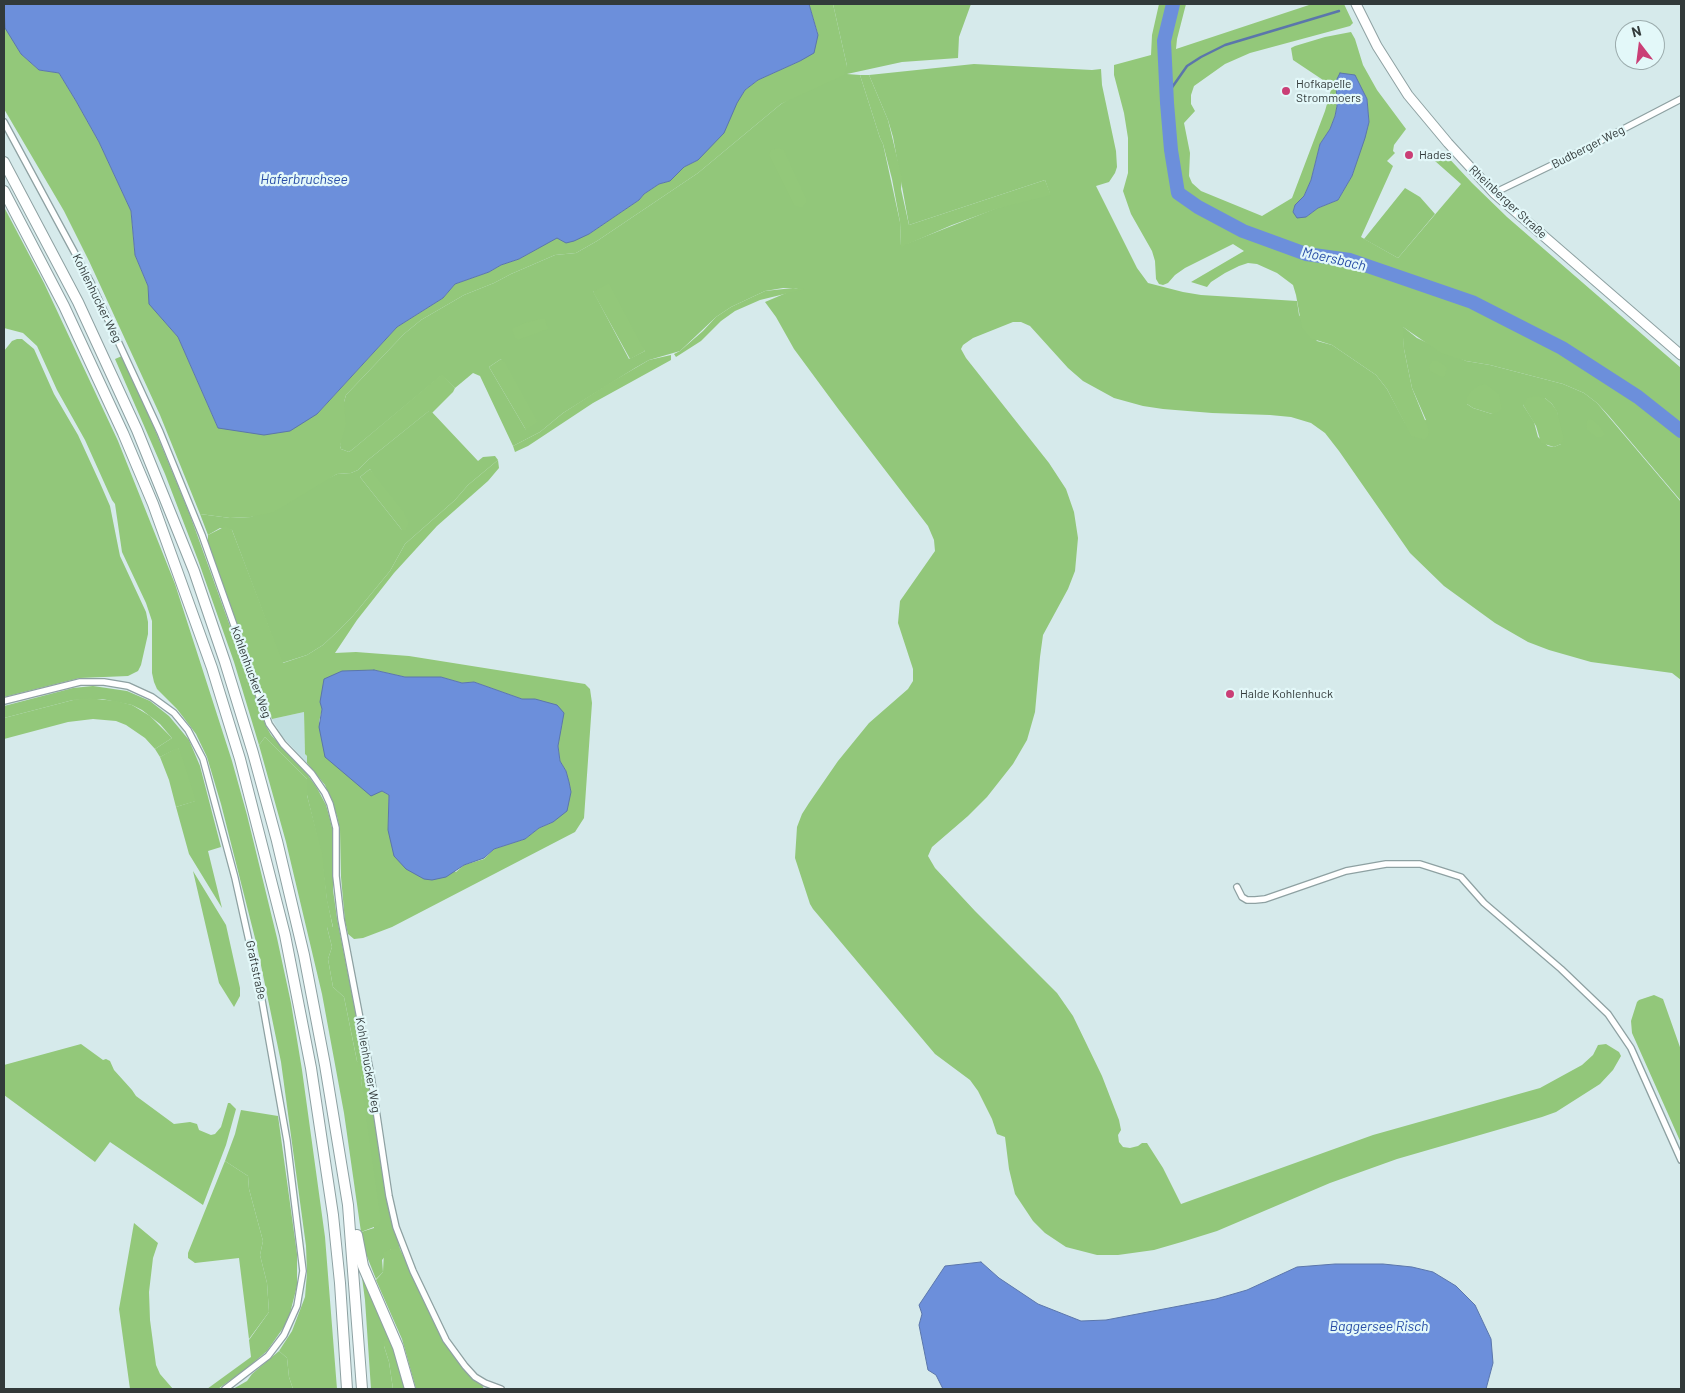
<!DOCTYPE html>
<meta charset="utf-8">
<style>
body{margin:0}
#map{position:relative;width:1685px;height:1393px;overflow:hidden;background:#d6eaeb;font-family:Barlow,sans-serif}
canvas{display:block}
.frame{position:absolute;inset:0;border:5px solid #323a3a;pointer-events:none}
.north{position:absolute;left:1615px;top:20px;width:50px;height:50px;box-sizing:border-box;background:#e3f8f9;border:1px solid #9cacad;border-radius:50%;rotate:345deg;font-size:14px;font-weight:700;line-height:20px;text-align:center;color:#323a3a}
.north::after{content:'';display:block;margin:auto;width:18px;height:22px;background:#ca3f76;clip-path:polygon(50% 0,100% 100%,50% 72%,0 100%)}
</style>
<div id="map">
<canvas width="1685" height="1393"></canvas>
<div class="frame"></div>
<div class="north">N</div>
</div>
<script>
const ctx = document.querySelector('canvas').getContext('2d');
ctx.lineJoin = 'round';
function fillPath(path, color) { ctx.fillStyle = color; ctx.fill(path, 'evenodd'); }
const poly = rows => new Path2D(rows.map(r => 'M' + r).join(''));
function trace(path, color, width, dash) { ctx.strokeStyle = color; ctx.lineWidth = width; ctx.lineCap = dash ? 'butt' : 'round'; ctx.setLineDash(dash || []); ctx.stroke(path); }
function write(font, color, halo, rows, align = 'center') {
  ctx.font = font + ' Barlow,sans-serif'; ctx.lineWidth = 4.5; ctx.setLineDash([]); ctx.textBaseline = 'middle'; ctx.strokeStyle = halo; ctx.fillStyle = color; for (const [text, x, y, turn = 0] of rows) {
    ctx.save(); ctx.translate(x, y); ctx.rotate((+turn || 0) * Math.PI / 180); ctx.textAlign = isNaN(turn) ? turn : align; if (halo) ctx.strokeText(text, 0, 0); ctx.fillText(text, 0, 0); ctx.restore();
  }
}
const built = poly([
 [304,712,305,754,307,756,307,763,282,736,272,719]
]);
const green = poly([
 [833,4,971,4,959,37,958,58,902,62,847,74,860,75,880,138,883,144,900,222,901,246,997,208,1050,194,1045,180,909,225,893,137,888,120,869,75,974,64,1092,70,1101,69,1102,85,1116,151,1117,167,1115,173,1109,182,1096,186,1137,268,1148,283,1183,292,1201,295,1297,301,1299,315,1317,341,1332,345,1376,375,1387,389,1405,423,1426,420,1412,388,1404,349,1402,326,1417,338,1466,361,1490,365,1563,384,1584,393,1597,403,1681,502,1681,680,1672,673,1591,662,1549,650,1528,642,1495,623,1444,586,1410,553,1339,451,1325,433,1311,423,1291,417,1270,415,1212,413,1163,409,1143,406,1114,398,1083,381,1068,368,1030,326,1021,322,1013,322,973,338,963,345,961,349,966,358,1049,463,1066,489,1074,512,1078,538,1075,571,1068,589,1043,635,1040,657,1035,712,1027,740,1013,764,987,797,968,816,932,847,928,856,935,868,975,911,1057,993,1073,1016,1102,1076,1119,1120,1121,1130,1118,1135,1119,1142,1123,1147,1130,1148,1138,1146,1142,1143,1147,1143,1163,1168,1181,1204,1373,1135,1540,1088,1582,1065,1593,1055,1598,1045,1606,1044,1619,1052,1621,1056,1613,1070,1600,1084,1556,1112,1542,1117,1397,1159,1330,1183,1217,1231,1185,1241,1154,1250,1118,1255,1097,1255,1066,1247,1045,1233,1033,1221,1015,1194,1009,1169,1005,1137,997,1134,992,1119,978,1091,970,1080,935,1054,813,909,810,904,795,858,797,827,802,814,809,803,838,761,869,723,908,689,913,681,913,669,898,623,900,601,935,551,934,540,928,526,839,410,794,349,776,317,765,302,798,288,783,288,765,291,731,307,716,317,680,351,649,360,635,368,563,413,540,432,513,446,480,376,473,373,455,388,442,375,353,449,349,452,341,449,340,446,344,402,346,395,404,334,421,320,464,295,494,283,511,274,555,255,576,253,597,241,698,173,781,104,847,66],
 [593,291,645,351,629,359],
 [501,359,526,430,489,367],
 [1499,394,1492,414,1473,408,1467,404],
 [1545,398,1552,404,1557,412,1561,444,1554,447,1548,446,1538,437,1534,422,1523,405],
 [1405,188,1420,197,1435,214,1398,258,1364,239],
 [17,339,22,339,34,349,54,394,78,435,100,483,110,506,120,556,146,612,148,622,148,634,141,665,138,671,128,676,80,678,4,697,4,351,12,341],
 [122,356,153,425,190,515,266,726,271,735,305,771,317,788,326,805,330,819,333,832,333,890,337,918,368,1077,386,1194,400,1249,391,1249,382,1260,383,1272,376,1279,366,1254,361,1232,374,1228,361,1080,362,1076,357,1061,344,997,333,987,328,959,332,947,327,927,333,927,327,901,321,853,307,795,307,779,265,737,259,745,234,662,198,560,165,474,115,359],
 [430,410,478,461,483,457,495,456,498,460,468,485,455,500,405,544,390,571,352,617,337,632,323,645,307,655,282,663,232,530,220,528,208,535,200,514,230,518,251,517,337,474,351,473,358,470,368,460],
 [370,469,402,530,360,477],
 [93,686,127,691,150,701,169,716,189,740,200,766,221,847,208,851,222,908,189,854,176,807,195,801,178,748,160,757,155,749,172,738,160,724,142,710,132,705,102,699,73,700,4,718,4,706,73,688],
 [193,871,226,925,240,988,240,996,234,1007,219,983],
 [1654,995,1663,999,1681,1050,1681,1143,1632,1033,1631,1021,1637,1002,1639,1000],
 [241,1110,278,1116,297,1254,297,1286,288,1321,267,1351,246,1369,218,1389,207,1389,251,1357,249,1340,269,1312,267,1283,260,1255,263,1241,249,1189,248,1176,225,1161,235,1134],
 [361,1270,392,1341,384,1346,389,1362,393,1389,371,1389,365,1300],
 [279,1351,287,1358,289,1377,293,1389,233,1389,247,1381,252,1374]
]);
const forest = poly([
 [809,4,833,4,847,66,844,75,781,104,698,173,597,241,576,253,555,255,511,274,494,283,464,295,421,320,404,334,346,395,344,402,346,425,340,446,341,449,349,452,353,449,442,374,455,388,453,392,432,413,429,411,368,460,358,470,351,473,337,474,274,512,251,517,230,518,200,514,160,415,89,261,64,211,4,109,4,23,21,54,39,70,59,73,76,101,99,142,131,211,135,255,148,286,150,304,178,337,218,428,317,414,397,327,443,298,455,284,489,272,501,265,519,259,557,237,562,241,589,234,639,200,644,194,659,184,670,181,684,167,698,160,745,90,758,80,800,61,818,34],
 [1159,4,1186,4,1177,39,1176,49,1312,4,1344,4,1353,23,1350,26,1250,53,1225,64,1194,86,1191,95,1191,104,1195,111,1184,123,1190,153,1189,176,1192,183,1201,191,1262,216,1292,198,1325,111,1332,86,1293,60,1291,48,1295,46,1325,37,1351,32,1355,39,1363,65,1377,90,1406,129,1394,145,1393,151,1395,153,1387,161,1393,166,1361,237,1398,258,1461,184,1435,161,1443,152,1472,183,1507,217,1681,368,1681,501,1609,416,1597,403,1584,393,1563,384,1490,365,1466,361,1441,353,1403,327,1404,349,1412,388,1429,430,1428,436,1425,440,1411,436,1387,389,1376,375,1332,345,1310,338,1302,328,1296,295,1293,285,1277,273,1257,264,1248,263,1239,266,1225,273,1211,282,1207,287,1191,282,1244,251,1233,244,1185,268,1175,275,1168,283,1163,285,1159,284,1156,279,1155,261,1152,251,1131,214,1123,191,1128,173,1128,138,1124,113,1114,75,1114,65,1151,55,1152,35],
 [1336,81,1362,90,1367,99,1369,122,1352,176,1338,200,1318,208,1306,217,1293,212,1295,205,1304,196,1311,180,1320,144,1330,129,1335,116,1337,106],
 [860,75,869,75,888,120,902,178,901,189,909,225,1045,180,1051,195,996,209,952,225,901,247,900,222,892,179,883,144,880,138],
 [778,148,784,150,806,198,806,203,803,207,799,207,794,205,770,157,769,154,771,150],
 [4,207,44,283,118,441,175,584,232,761,247,815,277,938,291,1003,302,1070,325,1237,337,1389,293,1389,289,1377,287,1358,279,1351,292,1331,305,1297,307,1273,306,1246,281,1062,257,946,221,804,207,757,196,734,177,709,157,689,154,682,152,673,152,621,146,603,122,552,115,504,112,500,85,440,57,390,37,346,23,333,4,328],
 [609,283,645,351,630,359,593,292],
 [793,288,805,289,760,300,735,311,721,321,701,341,676,357,674,354,680,351,703,331,716,317,731,307,765,291],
 [540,319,545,319,548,329,518,340,515,338,512,329,522,324],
 [671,355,671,360,593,403,528,446,515,452,513,446,540,432,563,413,608,384,649,360],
 [501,359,505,362,538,422,526,430,489,367],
 [1432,361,1438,361,1447,367,1445,376,1441,377,1430,371,1429,365],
 [1486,384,1499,394,1502,408,1498,412,1492,414,1473,408,1467,404,1467,397,1471,391,1478,386],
 [1536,396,1545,398,1552,404,1557,411,1564,439,1561,444,1554,447,1541,443,1536,426,1523,405,1527,398],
 [1588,419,1593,420,1599,425,1605,434,1602,437,1596,437,1587,430,1586,423],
 [498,460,499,468,488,481,437,526,394,573,357,620,335,653,356,652,409,656,585,684,590,689,592,703,584,818,575,832,392,927,363,938,354,939,348,934,345,921,341,877,340,830,337,816,325,785,307,763,307,756,305,754,304,712,272,719,262,695,208,543,208,535,226,526,232,530,283,663,307,655,323,645,337,632,352,617,390,571,405,544,455,500,468,485],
 [374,670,405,677,441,677,462,683,474,682,522,699,535,699,562,724,559,735,558,746,560,761,566,771,571,792,553,822,539,828,525,839,494,849,484,859,464,865,456,872,388,830,389,795,382,791,319,722,322,709,365,671],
 [370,469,404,512,409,523,406,530,402,530,360,477],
 [87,698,116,701,132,705,150,716,172,738,155,749,145,738,126,725,116,721,93,719,68,722,4,739,4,718,73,700],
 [265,737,307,779,307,795,322,853,327,899,333,928,327,927,332,947,328,959,333,987,344,997,357,1061,364,1069,365,1075,362,1076,361,1080,381,1220,379,1225,361,1232,344,1113,322,994,286,842,259,745],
 [178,747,183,759,196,801,176,807,169,780,160,757],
 [81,1044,103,1060,106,1059,110,1061,114,1070,132,1090,136,1096,174,1124,190,1122,197,1124,199,1130,211,1135,215,1134,221,1127,228,1103,230,1103,236,1109,226,1145,203,1205,110,1142,95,1162,4,1095,4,1065],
 [225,1161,248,1176,249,1189,263,1241,260,1255,267,1283,269,1312,249,1339,239,1258,195,1263,188,1258,188,1253],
 [134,1223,158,1243,153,1258,149,1292,150,1320,156,1365,160,1374,173,1389,130,1389,119,1309],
 [391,1249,400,1249,446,1345,462,1367,482,1385,484,1389,416,1389,402,1339,376,1280,383,1272,384,1252],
 [389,1338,392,1341,405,1389,393,1389,389,1362,384,1346,384,1341]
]);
const water = poly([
 [4,4,809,4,818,35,814,53,800,61,758,80,745,90,737,103,724,133,698,160,684,167,670,181,659,184,644,194,639,200,589,234,574,241,566,243,557,238,519,259,501,265,489,272,455,284,443,298,397,327,317,414,290,431,264,435,218,428,178,337,149,304,148,286,135,255,131,211,99,142,76,101,59,73,39,70,21,54,5,28,4,4],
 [1340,73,1355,75,1367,99,1369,122,1365,138,1352,176,1338,200,1318,208,1306,217,1297,218,1293,212,1295,205,1304,196,1311,180,1320,144,1330,129,1335,116,1337,106,1336,81,1340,73],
 [374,670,405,677,441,677,462,683,474,682,522,699,535,699,557,705,564,713,558,746,560,761,566,771,569,782,571,792,567,811,553,822,539,828,525,839,494,849,484,858,464,865,446,877,432,880,424,879,406,869,394,856,388,830,389,795,382,791,371,796,325,757,319,727,322,709,320,702,324,679,342,671,374,670],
 [981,1262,999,1278,1038,1304,1081,1321,1106,1320,1216,1299,1247,1290,1297,1267,1335,1264,1383,1264,1412,1267,1433,1272,1456,1286,1475,1305,1491,1339,1493,1363,1486,1389,943,1389,936,1375,928,1370,919,1325,922,1314,919,1305,945,1266,981,1262]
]);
const stream = poly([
 [1166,96,1187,66,1201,57,1225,45,1339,11]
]);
const river = poly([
 [1173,4,1164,41,1167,103,1171,150,1178,193,1198,207,1243,231,1306,254,1350,260,1472,302,1562,348,1638,397,1681,431]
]);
const minor = poly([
 [4,122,91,283,160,432,202,535,269,724,283,744,312,774,325,793,330,804,336,828,336,876,341,919,371,1076,389,1196,396,1227,413,1271,446,1340,465,1366,475,1377,485,1383,501,1389],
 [1494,193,1581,151,1681,99],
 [4,701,80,682,104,682,128,686,152,697,174,713,188,730,203,759,235,878,261,995,287,1141,303,1271,297,1306,284,1335,268,1356,225,1389],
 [1237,887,1242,897,1247,900,1255,900,1265,899,1346,871,1386,864,1420,864,1461,877,1484,903,1561,969,1608,1014,1631,1048,1681,1160]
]);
const secondary = poly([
 [1356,4,1377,46,1408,95,1448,143,1494,193,1681,355]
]);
const motorway = poly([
 [4,162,78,302,137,430,194,571,225,662,253,753,277,841,304,955,325,1065,348,1205,362,1389],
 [4,191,64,306,123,433,153,504,212,668,240,759,285,935,311,1068,333,1215,340,1283,347,1389],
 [357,1235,363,1266,398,1347,410,1389]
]);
const markers = [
 [1286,91,5,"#ca3f76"],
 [1409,155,5,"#ca3f76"],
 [1230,694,5,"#ca3f76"]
];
const poiNames = [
 ["Hofkapelle",1296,84],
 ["Strommoers",1296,98],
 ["Hades",1419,155],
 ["Halde Kohlenhuck",1240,694]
];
const streetNames = [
 ["Budberger Weg",1588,147,-27],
 ["Rheinberger Straße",1508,202,43],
 ["Kohlenhucker Weg",97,298,64],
 ["Kohlenhucker Weg",251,672,70],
 ["Graftstraße",256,970,78],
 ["Kohlenhucker Weg",368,1065,80]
];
const waterNames = [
 ["Haferbruchsee",304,179],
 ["Moersbach",1334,259,13],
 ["Baggersee Risch",1379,1326]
];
fillPath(built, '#c2e0e1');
fillPath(green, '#92c77a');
fillPath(forest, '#93c87a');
fillPath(water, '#6c8fdb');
trace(water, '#5b76ab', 1);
trace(stream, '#5b76ab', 2.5);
trace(river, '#6c8fdb', 14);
trace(minor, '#8ea1a2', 8);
trace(secondary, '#8ea1a2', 11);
trace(motorway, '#8ea1a2', 12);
trace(minor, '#fff', 5.5);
trace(secondary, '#fff', 9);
trace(motorway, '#fff', 10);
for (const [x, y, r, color] of markers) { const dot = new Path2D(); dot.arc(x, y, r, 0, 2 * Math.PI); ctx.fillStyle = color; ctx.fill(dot); trace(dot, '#e3f8f9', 2); }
write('12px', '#323a3a', '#e3f8f9', poiNames, 'left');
write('12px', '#323a3a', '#e3f8f9', streetNames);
write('italic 14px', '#294ea7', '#e3f8f9', waterNames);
</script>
